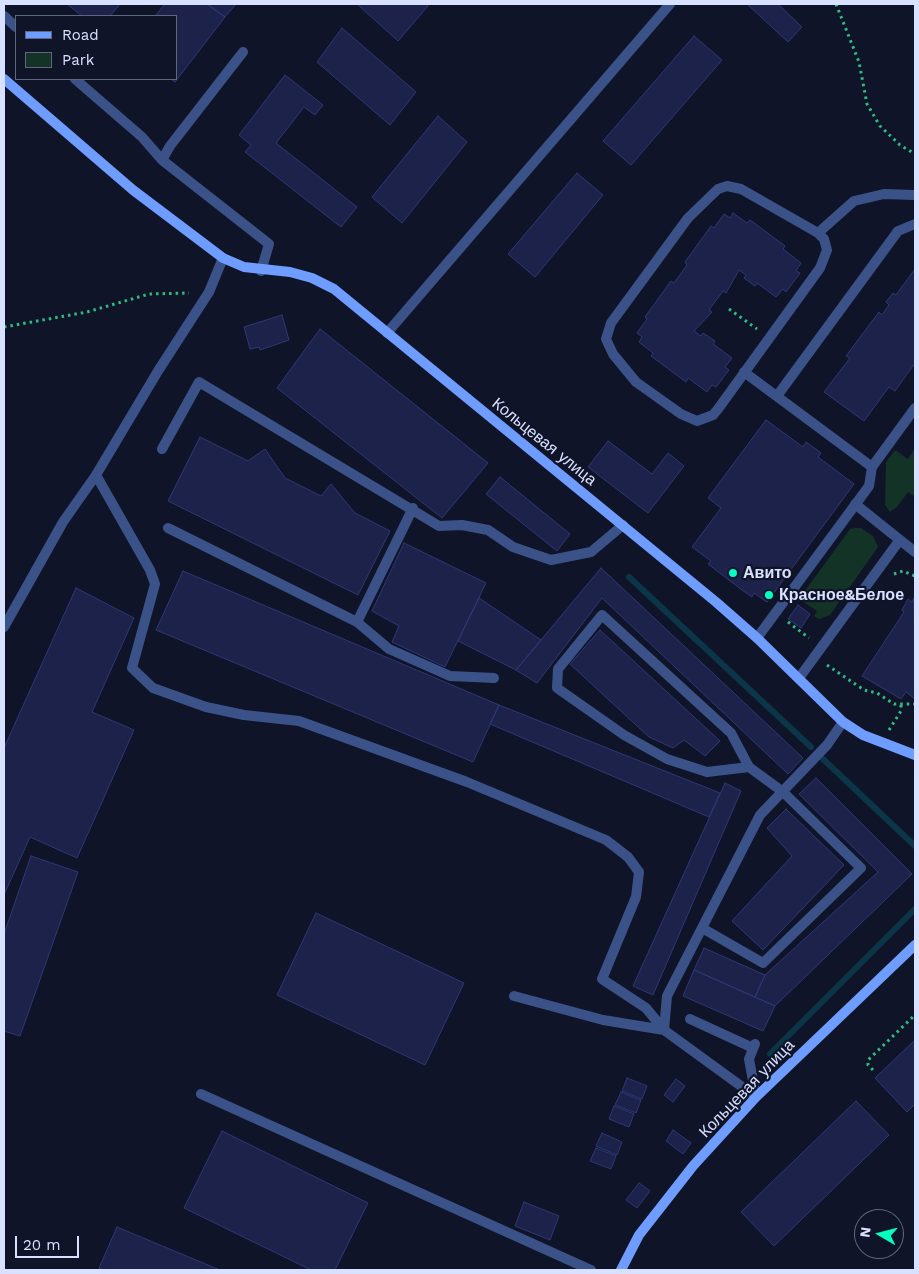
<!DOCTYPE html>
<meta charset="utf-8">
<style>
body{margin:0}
#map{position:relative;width:919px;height:1274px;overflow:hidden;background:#101429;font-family:"Work Sans",sans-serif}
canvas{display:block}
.frame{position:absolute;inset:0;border:5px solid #d8e1ff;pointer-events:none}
.legend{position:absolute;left:15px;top:15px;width:162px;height:65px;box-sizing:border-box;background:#101429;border:1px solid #60667f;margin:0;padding:6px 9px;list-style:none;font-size:15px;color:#d8e1ff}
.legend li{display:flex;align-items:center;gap:10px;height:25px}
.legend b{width:25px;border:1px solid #60667f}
.north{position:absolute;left:854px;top:1209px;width:50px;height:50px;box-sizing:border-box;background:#101429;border:1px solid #60667f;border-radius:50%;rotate:278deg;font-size:14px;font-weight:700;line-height:20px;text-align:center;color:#d8e1ff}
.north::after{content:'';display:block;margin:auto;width:18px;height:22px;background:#04ffc3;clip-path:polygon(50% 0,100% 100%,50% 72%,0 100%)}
.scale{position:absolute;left:15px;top:1236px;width:64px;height:22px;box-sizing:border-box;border:2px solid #d8e1ff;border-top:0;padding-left:6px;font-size:15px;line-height:18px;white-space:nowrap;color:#d8e1ff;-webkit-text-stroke:4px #101429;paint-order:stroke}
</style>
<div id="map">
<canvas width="919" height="1274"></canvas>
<div class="frame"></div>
<ul class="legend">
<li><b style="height:6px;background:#6f9dff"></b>Road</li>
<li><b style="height:14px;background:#133327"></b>Park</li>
</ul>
<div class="north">N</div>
<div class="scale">20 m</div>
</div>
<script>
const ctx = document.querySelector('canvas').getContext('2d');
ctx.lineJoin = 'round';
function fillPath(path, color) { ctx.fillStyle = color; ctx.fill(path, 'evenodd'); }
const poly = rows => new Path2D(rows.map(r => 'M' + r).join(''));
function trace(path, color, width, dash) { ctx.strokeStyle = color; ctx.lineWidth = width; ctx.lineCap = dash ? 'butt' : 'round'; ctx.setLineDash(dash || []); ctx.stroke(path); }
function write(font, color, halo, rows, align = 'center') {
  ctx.font = font + ' "Work Sans",sans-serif'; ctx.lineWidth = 4.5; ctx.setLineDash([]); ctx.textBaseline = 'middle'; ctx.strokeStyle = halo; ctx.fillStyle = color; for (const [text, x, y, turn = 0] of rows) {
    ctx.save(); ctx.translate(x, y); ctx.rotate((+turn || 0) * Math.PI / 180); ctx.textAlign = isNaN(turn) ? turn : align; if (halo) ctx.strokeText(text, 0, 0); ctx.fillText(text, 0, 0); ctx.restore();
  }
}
const green = poly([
 [915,448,915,497,908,492,897,507,890,512,885,505,886,462,895,450,908,459],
 [855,528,861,528,873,536,878,547,830,615,819,619,814,616,817,611,799,599,850,529]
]);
const stream = poly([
 [629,577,811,747],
 [823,759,915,846],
 [770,1054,915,909]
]);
const building = poly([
 [67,4,120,4,110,16,82,16,67,4],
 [165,4,207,4,225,17,175,82,171,79,176,79,176,16,155,16,165,4],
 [207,4,236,4,225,17,207,4],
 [357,4,425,4,428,6,398,41,357,4],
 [747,4,778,4,802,27,788,42,747,4],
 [342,28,416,92,390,125,317,62,342,28],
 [694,36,722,60,631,165,603,141,694,36],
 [285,75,323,105,315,115,304,107,276,143,357,207,341,227,245,152,251,145,239,135,285,75],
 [438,116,467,142,402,223,372,197,438,116],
 [577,173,603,195,535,277,508,254,577,173],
 [733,213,747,223,750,220,785,246,783,249,801,263,796,271,800,273,786,292,783,289,776,297,757,283,755,286,744,278,746,275,739,270,726,293,723,291,709,310,712,312,694,331,701,336,703,333,715,341,713,344,732,358,725,367,729,370,716,387,712,385,707,392,688,378,686,382,651,356,653,353,639,342,642,337,637,333,647,319,645,317,671,281,674,283,687,265,685,262,711,226,714,228,724,214,730,218,733,213],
 [915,269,915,363,895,391,889,387,864,421,824,392,850,358,846,356,879,312,882,315,889,305,886,302,893,293,896,295,915,269],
 [282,315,289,340,260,350,259,347,250,349,244,327,282,315],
 [320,329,488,463,442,518,277,388,320,329],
 [766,420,803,447,806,442,821,453,818,457,854,484,767,602,754,593,752,597,742,590,708,564,711,561,692,547,721,508,708,498,766,420],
 [200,437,248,461,265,449,285,478,321,496,331,484,355,513,390,531,358,595,168,501,200,437],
 [608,441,652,474,668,453,684,466,648,513,588,467,608,441],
 [500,477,570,534,557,551,486,494,500,477],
 [404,543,486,583,445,667,392,642,399,626,372,611,404,543],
 [601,568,803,758,788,774,602,598,537,683,516,670,601,568],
 [183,571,499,705,473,762,156,630,183,571],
 [76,588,134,618,92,712,134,730,77,858,30,837,4,895,4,748,76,588],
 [479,598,541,640,516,670,458,641,479,598],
 [914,598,915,699,906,692,901,699,862,676,904,612,902,610,908,599,912,602,914,598],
 [798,605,810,614,801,628,788,619,798,605],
 [600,630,720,741,705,756,684,740,673,748,649,737,570,664,600,630],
 [499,705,720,793,709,817,490,724,499,705],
 [816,778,912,874,775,1006,755,997,765,975,878,872,799,794,816,778],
 [725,783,741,791,653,995,633,986,725,783],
 [786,809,844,865,763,950,732,921,792,856,767,828,786,809],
 [31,856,78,872,20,1036,4,1031,4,934,31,856],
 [316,913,464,983,425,1065,277,995,316,913],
 [704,948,765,975,755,997,694,970,704,948],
 [694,970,775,1006,763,1031,683,996,694,970],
 [915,1040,915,1104,907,1112,875,1078,915,1040],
 [627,1078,647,1086,642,1099,622,1091,627,1078],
 [676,1079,685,1086,673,1102,664,1095,676,1079],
 [621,1092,641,1100,636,1113,615,1105,621,1092],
 [856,1101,889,1135,774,1246,741,1212,856,1101],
 [614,1106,634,1114,629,1127,609,1119,614,1106],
 [673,1130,691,1143,683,1154,666,1141,673,1130],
 [222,1131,368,1203,335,1270,311,1270,184,1208,222,1131],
 [602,1133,622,1142,617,1155,596,1146,602,1133],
 [596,1148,616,1156,611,1169,590,1161,596,1148],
 [639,1183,650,1191,637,1208,626,1200,639,1183],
 [524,1202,559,1216,550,1240,515,1226,524,1202],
 [117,1227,220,1270,104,1270,99,1268,117,1227]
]);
const path = poly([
 [836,4,859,62,867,104,880,126,900,145,915,154],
 [729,309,757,329],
 [4,327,87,312,149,294,189,293],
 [894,574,903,571,915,576],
 [788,622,809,638],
 [827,665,864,690,877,693,894,704,915,704],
 [889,730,901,711,901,704],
 [873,1070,868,1065,868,1060,915,1015]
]);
const lane = poly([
 [4,16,16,27],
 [75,79,142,137,162,160,269,244,261,271],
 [162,160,170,146,243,52],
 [727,186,741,189,818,233,824,239,827,250,820,268,718,409,713,415,697,421,681,414,636,382,613,354,606,339,611,323,688,218,718,189,727,186],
 [818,233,854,201,884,194,915,195],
 [387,333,670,4],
 [744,372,872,467],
 [777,396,898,231,915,224],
 [162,449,199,382,439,526,462,525,488,530,513,547,551,560,591,552,623,525],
 [96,475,150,570,155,584,132,668,153,688,206,707,244,715,299,721,467,782,606,840,628,857,639,872,636,897,602,979,646,1008,664,1030],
 [855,504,915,552],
 [168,528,357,622,413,508],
 [357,622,389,649,450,676,494,678],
 [4,627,63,522,96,475,158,371,209,292,223,258],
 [757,638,869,486,872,467,915,408],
 [799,678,899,541],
 [702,928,763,963,861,868,783,792,749,767,731,733,602,615,558,669,557,688,624,735,667,759,707,772,749,767],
 [514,996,603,1020,664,1030],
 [690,1019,753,1048],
 [755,1044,749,1059,756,1097],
 [201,1094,591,1270],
 [756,1097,664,1030,667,996,760,815,827,745,843,722]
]);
const secondary = poly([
 [4,79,133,190,223,258,244,267,290,272,312,278,334,289,716,602,757,638,843,722,863,735,915,755],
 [621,1270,639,1235,693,1166,756,1097,915,945]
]);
const markers = [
 [733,573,5,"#04ffc3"],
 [769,595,5,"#04ffc3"]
];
const streetNames = [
 ["Кольцевая улица",544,442,39],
 ["Кольцевая улица",747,1089,-46]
];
const poiNames = [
 ["Авито",743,573],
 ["Красное&Белое",779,595]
];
fillPath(green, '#133327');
trace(stream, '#0a3648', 6);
fillPath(building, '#1c224a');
trace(building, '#2e3876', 1);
trace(path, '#2fbc83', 3, [2.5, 4]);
trace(lane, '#3b5288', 10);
trace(secondary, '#6f9dff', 10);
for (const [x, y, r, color] of markers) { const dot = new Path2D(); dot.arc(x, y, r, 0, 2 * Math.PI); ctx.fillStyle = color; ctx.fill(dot); trace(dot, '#101429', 2); }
write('16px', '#d8e1ff', '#101429', streetNames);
write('bold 16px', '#d8e1ff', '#101429', poiNames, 'left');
</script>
